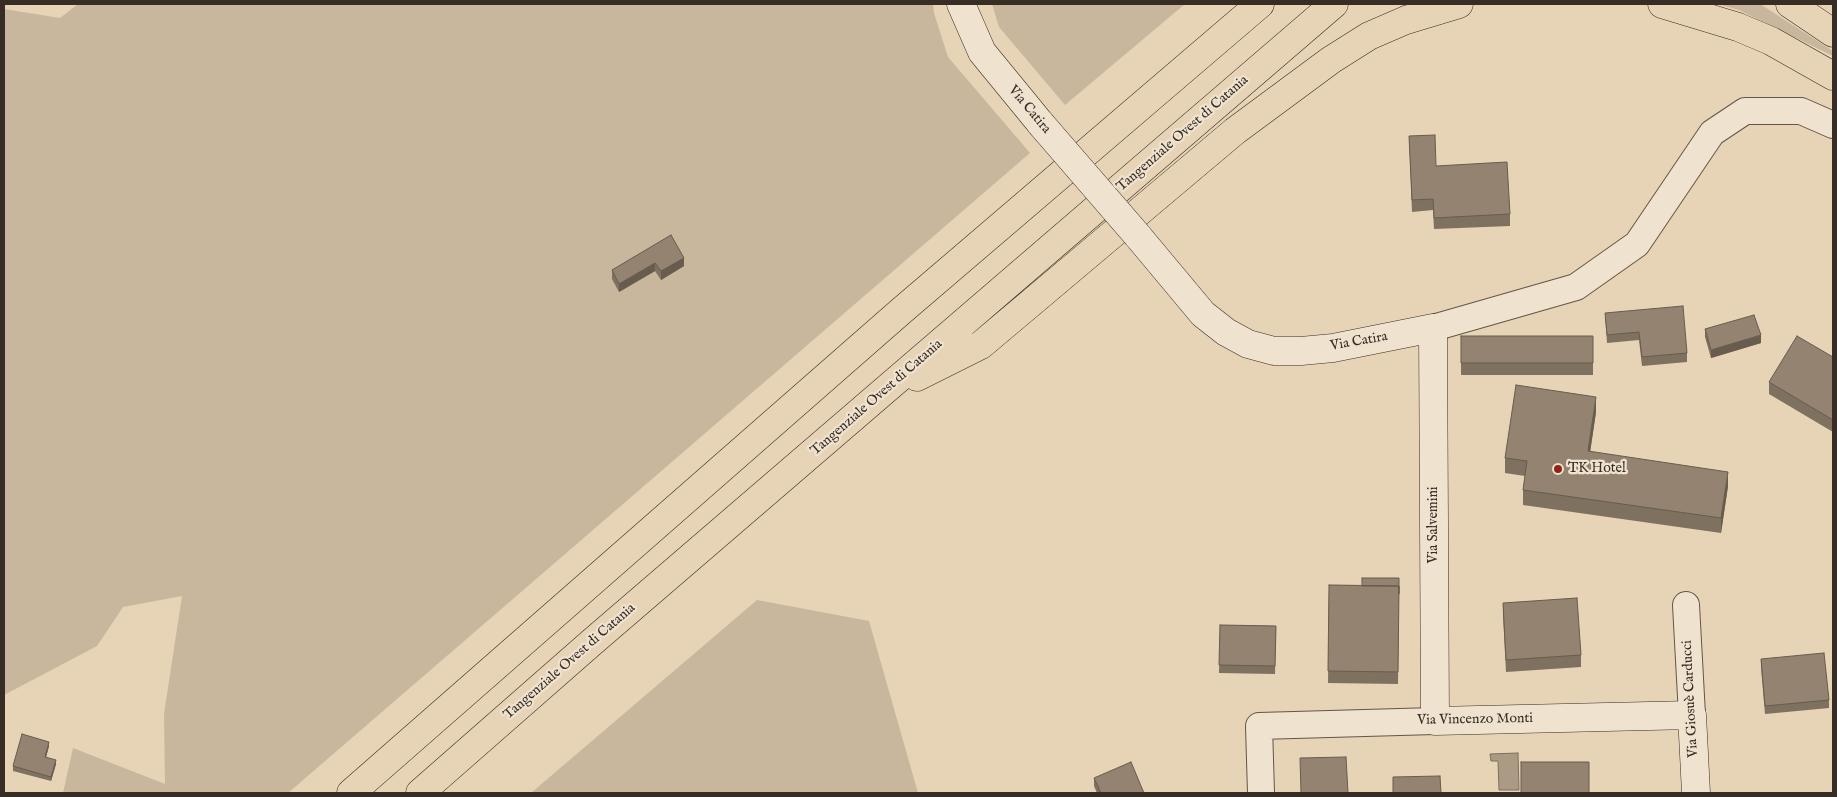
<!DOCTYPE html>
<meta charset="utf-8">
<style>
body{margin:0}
#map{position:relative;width:1837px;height:797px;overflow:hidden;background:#e7d3b5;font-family:"IM FELL English",serif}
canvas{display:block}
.frame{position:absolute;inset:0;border:5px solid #372d25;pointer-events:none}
</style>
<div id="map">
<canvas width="1837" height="797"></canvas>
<div class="frame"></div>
</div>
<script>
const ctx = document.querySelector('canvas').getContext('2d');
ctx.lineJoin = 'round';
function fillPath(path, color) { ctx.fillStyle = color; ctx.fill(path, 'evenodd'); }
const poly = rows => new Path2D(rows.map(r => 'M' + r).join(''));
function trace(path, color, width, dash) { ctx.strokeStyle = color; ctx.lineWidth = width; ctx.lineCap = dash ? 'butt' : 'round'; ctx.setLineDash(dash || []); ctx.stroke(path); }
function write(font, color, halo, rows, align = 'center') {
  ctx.font = font + ' "IM FELL English",serif'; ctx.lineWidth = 4.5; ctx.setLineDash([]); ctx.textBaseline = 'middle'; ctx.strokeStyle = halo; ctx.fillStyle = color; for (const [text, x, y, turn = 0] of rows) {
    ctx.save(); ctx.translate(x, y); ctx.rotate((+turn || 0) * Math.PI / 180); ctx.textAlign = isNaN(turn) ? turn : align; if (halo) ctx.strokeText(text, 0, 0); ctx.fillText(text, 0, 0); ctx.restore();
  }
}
const green = poly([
 [78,4,933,4,934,13,948,57,1030,153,288,793,63,793,73,748,165,784,164,714,182,596,123,607,97,646,4,695,4,9,60,18],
 [992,4,1185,4,1065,105,999,27],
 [1718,4,1760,4,1833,51,1833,56,1739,10],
 [757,600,869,621,918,793,531,793]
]);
const water = poly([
 [1518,753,1519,790,1499,790,1498,761,1491,761,1490,754,1518,753]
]);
const street = poly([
 [1433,328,1576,287,1637,244,1712,133,1745,111,1801,111,1833,125],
 [1686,605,1692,715],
 [1261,793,1259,726,1435,721]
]);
const secondary = poly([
 [961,4,982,52,1041,124],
 [1137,235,1203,314,1226,332,1248,344,1274,351,1301,351,1333,348,1433,328,1435,721,1692,715,1696,793]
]);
const highway = poly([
 [1662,4,1738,27,1771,41,1833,76],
 [1790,4,1833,33],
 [917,377,981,345,1235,131,1331,60,1369,36,1406,20,1459,4],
 [351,793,900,312,1260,4],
 [420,793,591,643,1334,4]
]);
const secondaryBridge = poly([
 [1041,124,1137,235]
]);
const wall = poly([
 [1409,136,1436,166,1510,214,1510,226,1434,229,1433,210,1412,212],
 [684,258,684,266,661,280,655,271,619,292,612,279,612,270],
 [1605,313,1687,353,1687,362,1642,366,1639,340,1607,343],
 [1705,329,1761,343,1711,358,1705,337],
 [1461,336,1593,336,1593,375,1461,375],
 [1833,357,1833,432,1769,394,1769,382],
 [1596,412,1590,452,1728,486,1721,533,1523,505,1523,490,1525,476,1505,473,1505,458],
 [1399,578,1398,684,1328,683,1329,585,1362,586],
 [1503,603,1581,655,1581,667,1506,672,1503,615],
 [1220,625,1276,626,1275,674,1219,673],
 [1761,659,1829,700,1829,708,1765,714,1761,667],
 [49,746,46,757,56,764,51,781,13,771,13,766],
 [1094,778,1144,793,1097,793,1094,786]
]);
const shadedWall = poly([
 [684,258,684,266,661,280,661,271],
 [655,263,655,271,619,292,619,284],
 [1761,335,1761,343,1711,358,1711,350],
 [1596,397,1596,412,1588,466,1588,451],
 [1728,472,1728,486,1721,533,1721,518],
 [49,742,49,746,45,761,45,757],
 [56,760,56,764,51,781,51,777]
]);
const building = poly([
 [1435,135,1436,166,1507,162,1510,214,1434,218,1433,199,1412,200,1409,136,1435,135],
 [671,235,684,258,661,271,655,263,619,284,612,270,671,235],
 [1683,306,1687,353,1642,357,1639,332,1607,335,1605,313,1683,306],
 [1754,315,1761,335,1711,350,1705,329,1754,315],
 [1461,336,1593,336,1593,363,1461,363,1461,336],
 [1797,336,1833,357,1833,420,1769,382,1797,336],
 [1516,385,1596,397,1588,451,1728,472,1721,518,1523,490,1527,461,1505,458,1516,385],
 [1362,578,1399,578,1399,594,1399,586,1362,586,1362,578],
 [1329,585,1399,586,1398,672,1328,671,1329,585],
 [1577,598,1581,655,1506,660,1503,603,1577,598],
 [1220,625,1276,626,1275,666,1219,665,1220,625],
 [1824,653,1829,700,1765,706,1761,659,1824,653],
 [22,734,49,742,45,757,56,760,51,777,13,766,22,734],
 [1346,757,1348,793,1301,793,1300,758,1346,757],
 [1131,762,1144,793,1101,793,1094,778,1131,762],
 [1521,762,1589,762,1589,793,1521,793,1521,762],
 [1440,776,1441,793,1393,793,1393,777,1440,776]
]);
const markers = [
 [1558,469,5,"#8f2418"]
];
const streetNames = [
 ["Via Catira",1029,110,50],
 ["Tangenziale Ovest di Catania",1183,134,-41],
 ["Via Catira",1359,342,-10],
 ["Tangenziale Ovest di Catania",877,398,-41],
 ["Via Salvemini",1434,525,-90],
 ["Tangenziale Ovest di Catania",570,662,-41],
 ["Via Giosuè Carducci",1691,699,-93],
 ["Via Vincenzo Monti",1475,720,-1]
];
const poiNames = [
 ["TK Hotel",1568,469]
];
fillPath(green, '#c9b79d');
fillPath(water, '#ab9b84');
trace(water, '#7d6f5e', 1);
trace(street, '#635649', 28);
trace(secondary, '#372d25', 29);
trace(highway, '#372d25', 29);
trace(street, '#efe2cf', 26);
trace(secondary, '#efe2cf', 28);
trace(highway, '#e7d3b5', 28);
trace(secondaryBridge, '#372d25', 29, []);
trace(secondaryBridge, '#efe2cf', 28);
fillPath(wall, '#7e7160');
fillPath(shadedWall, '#675c4e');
fillPath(building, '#938370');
trace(building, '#675c4e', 1);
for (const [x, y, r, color] of markers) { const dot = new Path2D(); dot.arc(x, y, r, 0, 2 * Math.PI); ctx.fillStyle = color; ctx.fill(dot); trace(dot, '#efe2cf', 2); }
write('14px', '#372d25', '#efe2cf', streetNames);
write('14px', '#372d25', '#efe2cf', poiNames, 'left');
</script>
